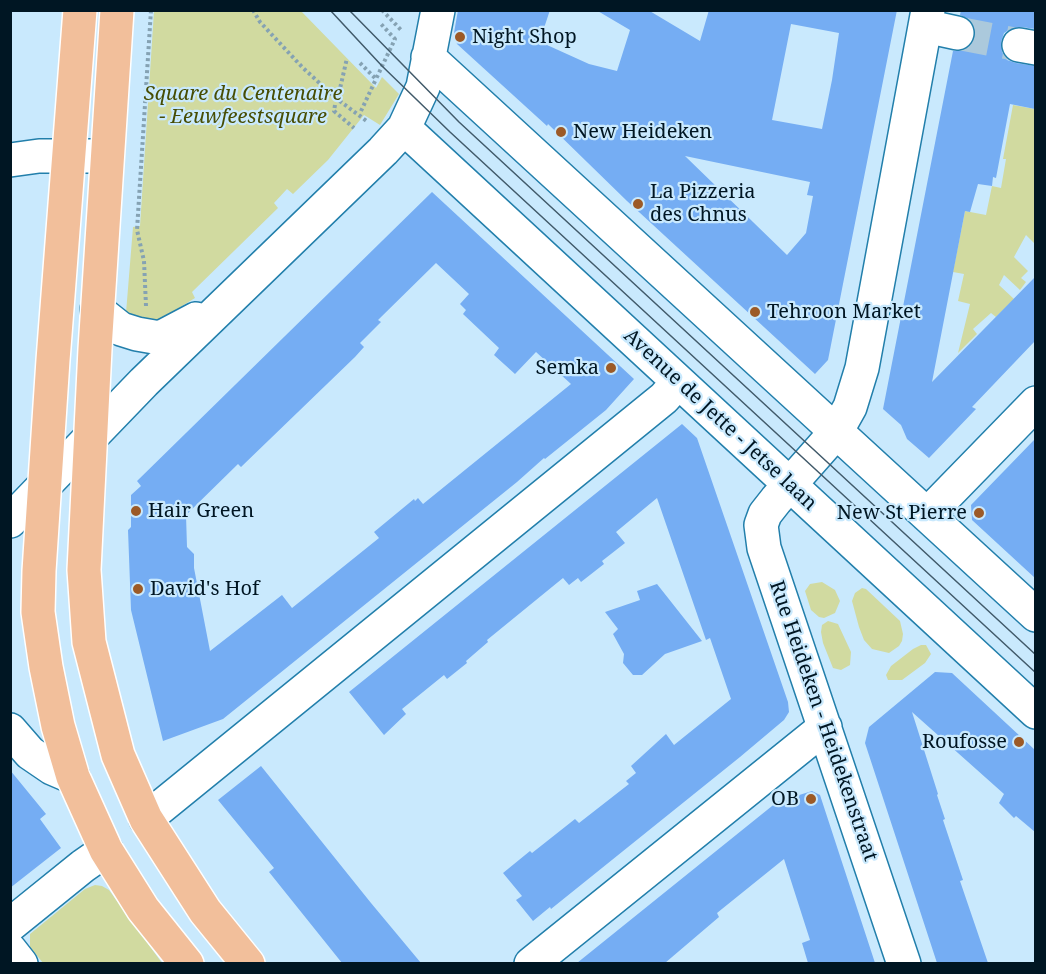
<!DOCTYPE html>
<style>
body{margin:0}
#map{position:relative;width:1046px;height:974px;overflow:hidden;background:#c9e9fd;font-family:"Noto Serif",serif}
canvas{display:block}
.frame{position:absolute;inset:0;border:12px solid #001623;pointer-events:none}
</style>
<div id="map">
<canvas width="1046" height="974"></canvas>
<div class="frame"></div>
</div>
<script>
const ctx = document.querySelector('canvas').getContext('2d');
ctx.lineJoin = 'round';
function fillPath(path, color) { ctx.fillStyle = color; ctx.fill(path, 'evenodd'); }
const poly = rows => new Path2D(rows.map(r => 'M' + r).join(''));
function trace(path, color, width, dash) { ctx.strokeStyle = color; ctx.lineWidth = width; ctx.lineCap = dash ? 'butt' : 'round'; ctx.setLineDash(dash || []); ctx.stroke(path); }
function write(font, color, halo, rows, align = 'center') {
  ctx.font = font + ' "Noto Serif",serif'; ctx.lineWidth = 4.5; ctx.setLineDash([]); ctx.textBaseline = 'middle'; ctx.strokeStyle = halo; ctx.fillStyle = color; for (const [text, x, y, turn = 0] of rows) {
    ctx.save(); ctx.translate(x, y); ctx.rotate((+turn || 0) * Math.PI / 180); ctx.textAlign = isNaN(turn) ? turn : align; if (halo) ctx.strokeText(text, 0, 0); ctx.fillText(text, 0, 0); ctx.restore();
  }
}
const green = poly([
 [154,11,301,11,376,88,382,77,399,94,380,125,364,115,328,160,293,194,287,189,274,203,278,208,192,292,195,298,161,319,154,321,134,319,126,313,133,227,140,226],
 [1013,105,1035,109,1035,244,1026,235,1014,257,1028,271,1021,278,1026,282,1020,290,1004,275,999,285,1014,299,996,317,991,313,973,329,977,334,958,353,970,304,958,301,964,274,953,272,965,211,986,215,992,186,1001,188,1006,159,1003,159],
 [822,582,835,590,840,601,835,613,824,618,819,617,811,610,805,591,810,584],
 [862,588,866,589,900,621,903,634,902,641,899,646,889,653,872,649,864,640,859,627,852,601,855,593],
 [828,621,838,624,851,652,850,665,841,670,833,668,823,643,821,632,822,625],
 [921,645,926,645,931,654,925,663,902,680,888,680,886,675,891,666,913,649],
 [95,885,102,886,109,890,162,963,43,963,30,947,30,934,85,889]
]);
const building = poly([
 [458,10,550,10,542,34,550,37,547,45,589,64,617,71,630,30,596,10,648,10,700,41,709,10,897,10,828,360,815,374,627,201,548,124,547,126,457,44,454,33],
 [791,24,839,33,832,80,822,129,772,120],
 [685,156,810,182,807,195,813,196,806,233,787,255],
 [961,10,1035,10,1035,29,1022,27,1012,28,1004,33,1001,42,1002,52,1007,60,1016,63,1035,66,1035,109,1010,104,996,178,993,177,992,186,978,184,970,212,965,211,932,382,1035,277,1035,341,972,407,976,409,929,458,907,439,901,425,883,409,953,51,962,51,970,46,975,36,975,27,969,19,960,15],
 [432,192,634,379,606,410,545,459,544,458,517,482,223,719,163,741,131,610,128,530,131,527,131,495,141,486,137,481],
 [436,263,469,294,460,304,466,310,463,314,499,348,494,355,515,374,536,352,571,384,423,504,418,498,415,501,414,499,374,532,379,538,292,608,282,595,210,651,194,568,194,554,187,547,186,515,238,464,241,467,355,357,364,347,360,343,381,322,378,320],
 [682,424,697,438,788,702,789,712,784,720,740,757,551,909,550,907,533,921,516,900,522,896,503,873,530,851,532,853,575,819,579,823,629,784,626,781,636,773,631,766,666,734,674,745,731,699,710,638,706,640,657,498,616,532,625,543,602,561,604,564,581,582,578,578,569,585,563,578,487,640,488,642,466,661,467,663,447,679,444,675,402,709,406,714,384,735,349,692],
 [1035,439,1035,578,972,520,971,505],
 [657,584,702,641,665,654,642,675,633,675,623,663,624,654,613,634,618,629,605,612,640,600,637,591],
 [935,672,952,673,1035,750,1035,832,1016,816,1014,818,999,803,1004,794,912,712,938,794,937,795,945,819,943,820,963,880,960,881,988,963,937,963,865,743,869,727],
 [261,766,371,903,421,963,342,963,269,872,274,868,218,800],
 [10,770,46,814,40,819,61,848,10,888],
 [812,791,820,795,875,963,808,963,802,943,810,940,784,859,717,913,719,917,665,963,577,963,777,802]
]);
const minorTunnel = poly([
 [957,33,1019,45]
]);
const path = poly([
 [253,10,260,22,303,68,337,99,368,122],
 [382,10,402,31],
 [360,63,376,79,395,39,381,24],
 [339,93,347,58],
 [335,105,334,111,354,128],
 [361,111,376,79],
 [146,306,144,261,137,230,151,10]
]);
const minor = poly([
 [925,26,957,33],
 [1019,45,1036,48],
 [428,57,1036,615],
 [404,128,1036,712],
 [10,160,39,156,107,156],
 [97,310,121,329,137,334,160,338,196,319],
 [927,515,1036,403],
 [10,521,144,382,383,151,404,128,423,87,438,10],
 [10,730,30,753,52,768,73,777],
 [146,819,664,398,678,382],
 [10,925,83,866,106,850],
 [10,950,21,964],
 [531,964,825,727],
 [904,964,764,548,761,525,765,514,776,500,836,432,850,407,862,368,928,10]
]);
const major = poly([
 [80,10,53,360,39,571,38,612,46,667,58,726,73,777,106,850,143,909,187,964],
 [117,10,95,349,84,570,89,642,118,755,146,819,205,911,248,964]
]);
const tram = poly([
 [330,10,382,66,450,132,1036,673],
 [349,10,459,122,1036,655]
]);
const markers = [
 [460,37,6,"#9c5a27"],
 [561,132,6,"#9c5a27"],
 [638,204,6,"#9c5a27"],
 [755,312,6,"#9c5a27"],
 [611,368,6,"#9c5a27"],
 [136,511,6,"#9c5a27"],
 [979,513,6,"#9c5a27"],
 [138,589,6,"#9c5a27"],
 [1019,742,6,"#9c5a27"],
 [811,799,6,"#9c5a27"]
];
const poiNames = [
 ["Night Shop",472,37],
 ["New Heideken",573,132],
 ["La Pizzeria",650,192],
 ["des Chnus",650,215],
 ["Tehroon Market",767,312],
 ["Semka",599,368,"right"],
 ["Hair Green",148,511],
 ["New St Pierre",967,513,"right"],
 ["David's Hof",150,589],
 ["Roufosse",1007,742,"right"],
 ["OB",799,799,"right"]
];
const parkNames = [
 ["Square du Centenaire",243,94],
 ["- Eeuwfeestsquare",243,117]
];
const streetNames = [
 ["Avenue de Jette - Jetse laan",720,420,43],
 ["Rue Heideken - Heidekenstraat",823,721,71]
];
fillPath(green, '#d1daa0');
fillPath(building, '#75adf3');
trace(minorTunnel, '#abc9dc', 33, [33, 16]);
trace(minor, '#227fab', 36);
trace(major, '#fff', 36);
trace(path, '#85a2b3', 4, [3, 3]);
trace(minor, '#fff', 33);
trace(major, '#f2bf9b', 33);
trace(tram, '#415a6a', 1.5);
for (const [x, y, r, color] of markers) { const dot = new Path2D(); dot.arc(x, y, r, 0, 2 * Math.PI); ctx.fillStyle = color; ctx.fill(dot); trace(dot, '#c9e9fd', 2); }
write('20px', '#001623', '#c9e9fd', poiNames, 'left');
write('italic 20px', '#474d03', '#c9e9fd', parkNames);
write('20px', '#001623', '#c9e9fd', streetNames);
</script>
